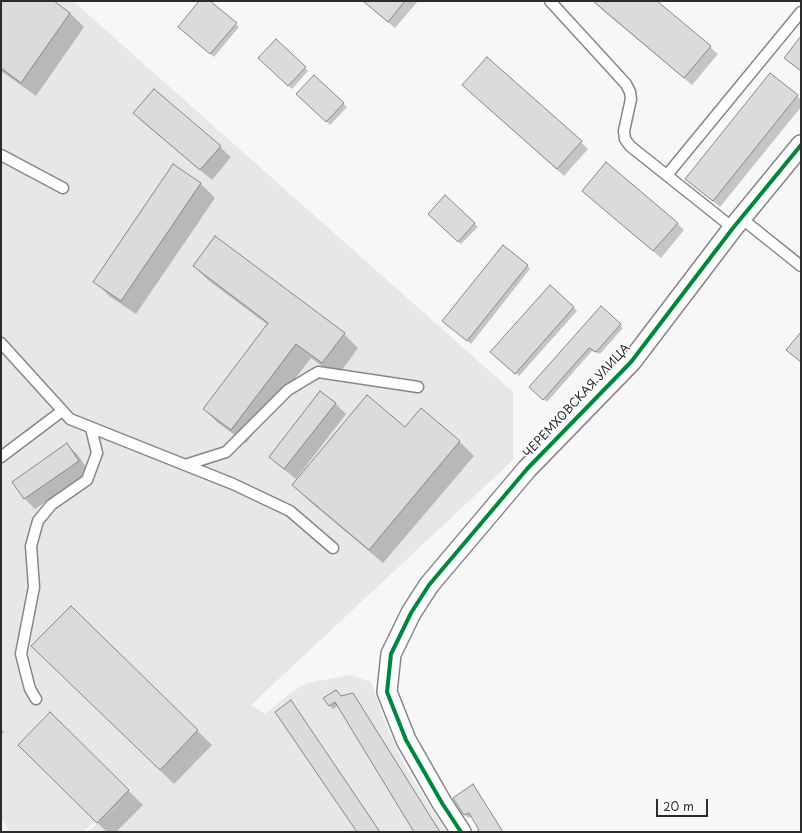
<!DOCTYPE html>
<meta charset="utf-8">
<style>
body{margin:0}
#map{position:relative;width:802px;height:833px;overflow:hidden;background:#f7f7f7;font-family:"Playpen Sans",sans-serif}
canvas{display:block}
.frame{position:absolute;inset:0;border:2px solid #2b2b2b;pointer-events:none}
.scale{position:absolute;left:656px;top:799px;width:52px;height:18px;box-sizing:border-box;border:2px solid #2b2b2b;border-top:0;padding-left:5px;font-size:12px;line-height:14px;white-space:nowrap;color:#2b2b2b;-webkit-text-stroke:3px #fff;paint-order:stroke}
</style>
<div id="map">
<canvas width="802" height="833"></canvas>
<div class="frame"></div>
<div class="scale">20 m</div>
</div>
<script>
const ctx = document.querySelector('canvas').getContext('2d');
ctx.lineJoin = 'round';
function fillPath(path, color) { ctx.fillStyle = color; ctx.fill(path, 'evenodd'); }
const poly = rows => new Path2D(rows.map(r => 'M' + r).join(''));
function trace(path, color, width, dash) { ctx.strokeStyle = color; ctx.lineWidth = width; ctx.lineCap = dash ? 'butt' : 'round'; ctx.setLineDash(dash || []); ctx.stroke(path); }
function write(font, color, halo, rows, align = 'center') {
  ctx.font = font + ' "Playpen Sans",sans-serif'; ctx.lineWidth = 3; ctx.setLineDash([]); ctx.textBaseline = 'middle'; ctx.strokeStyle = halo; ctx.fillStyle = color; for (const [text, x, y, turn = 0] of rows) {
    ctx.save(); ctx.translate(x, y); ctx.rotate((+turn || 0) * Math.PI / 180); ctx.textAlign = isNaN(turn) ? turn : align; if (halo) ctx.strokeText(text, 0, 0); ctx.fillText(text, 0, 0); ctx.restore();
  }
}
const built = poly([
 [1,1,73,1,513,392,513,460,251,705,82,832,10,832,1,819],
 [351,675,371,682,386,726,408,771,446,832,346,832,265,714,288,695,306,683]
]);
const green = poly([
 [121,563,209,665,202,680,230,699,356,564,370,582,251,705,265,714,346,832,87,832,211,728,94,596]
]);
const shadow = poly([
 [1,1,52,1,70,13,84,27,36,96,1,71],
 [201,1,209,1,239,27,214,57,182,30],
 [363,1,418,1,395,28],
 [594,1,656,1,718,54,692,85,601,9],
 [276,41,308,71,292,89,260,58],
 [314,77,347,107,330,125,298,94],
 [470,92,581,142,588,149,564,176],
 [797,96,801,100,801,107,720,207,686,179],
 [135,113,220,147,231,157,212,180,145,124],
 [174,166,201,184,215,198,136,314,109,296,95,281],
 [583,191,677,223,684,230,661,258],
 [445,197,478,227,461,244,429,214],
 [527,265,530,269,471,344,447,324],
 [194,266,344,334,358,348,337,377,311,358,246,443,218,423,204,409,268,325,208,280],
 [550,286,577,311,519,376,495,355],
 [620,325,623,328,600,354,592,351,547,402,530,387],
 [335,403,346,414,296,479,281,467,270,457],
 [421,409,460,442,474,456,383,563,307,499,293,485,405,428],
 [67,445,78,455,89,472,35,509,25,499,13,482],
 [71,607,212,745,174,784,47,660],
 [336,691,440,832,416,832,339,705,333,709,329,705],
 [50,714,143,805,116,832,107,832,19,745],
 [1,729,4,732,1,735],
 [476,789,503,832,477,832,480,830,472,816,468,818,465,814]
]);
const building = poly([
 [1,1,54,1,70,13,21,83,1,68,1,1],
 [199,1,210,1,237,23,210,54,178,27,199,1],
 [363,1,405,1,388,22,363,1],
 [593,1,657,1,711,46,684,78,593,1],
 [801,36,801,71,784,58,801,36],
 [276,39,306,67,288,86,258,58,276,39],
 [487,57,582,141,557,169,462,85,487,57],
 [770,73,798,95,713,201,685,179,770,73],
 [314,75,344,103,326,122,296,94,314,75],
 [154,89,221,146,200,170,133,113,154,89],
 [606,162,678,223,653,251,582,191,606,162],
 [173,164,201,183,121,301,93,282,173,164],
 [445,195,475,223,458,242,428,214,445,195],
 [215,236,345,333,322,363,296,344,231,430,203,409,268,323,193,266,215,236],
 [503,245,528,265,467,341,442,321,503,245],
 [550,285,574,307,515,374,490,352,550,285],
 [601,306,621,324,596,352,589,348,543,400,529,387,601,306],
 [801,332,801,362,786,350,801,332],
 [320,391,336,403,284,469,269,457,320,391],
 [367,395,405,427,421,408,460,441,369,550,292,485,367,395],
 [67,443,79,461,24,499,12,482,67,443],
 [71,606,198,730,160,770,31,646,71,606],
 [336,690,341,696,353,693,440,832,414,832,335,702,329,706,323,698,336,690],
 [291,700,380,832,357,832,275,712,291,700],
 [50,712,129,790,97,823,18,745,50,712],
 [473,784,503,832,476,832,479,830,469,813,464,815,453,798,473,784]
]);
const service = poly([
 [550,1,626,84,630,92,631,99,624,131,625,139,630,146,733,228],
 [1,155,63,188],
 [667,175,801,12],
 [741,218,801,266],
 [1,343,70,419,233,484,290,511,333,548],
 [1,457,62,411],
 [185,465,226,452,288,390,318,372,418,387],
 [36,699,30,689,21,654,34,587,31,546,38,521,51,505,87,480,97,453,91,428]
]);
const minor = poly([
 [461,832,442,803,406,740,387,692,391,654,411,613,429,585,527,469,631,362,733,228,801,145]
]);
const cycleway = poly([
 [461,832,442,803,406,740,387,692,391,654,411,613,429,585,527,469,631,362,733,228,801,145]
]);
const streetNames = [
 ["ЧЕРЕМХОВСКАЯ УЛИЦА",577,401,-47]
];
fillPath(built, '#e7e7e7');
fillPath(green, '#e6e6e6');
fillPath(shadow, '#0003');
fillPath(building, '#dbdbdb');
trace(building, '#878787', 1);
trace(service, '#878787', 13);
trace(minor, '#878787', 22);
trace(service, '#fefefe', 10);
trace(minor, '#fefefe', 19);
trace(cycleway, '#00873e', 4);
write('12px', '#2b2b2b', '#fff', streetNames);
</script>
